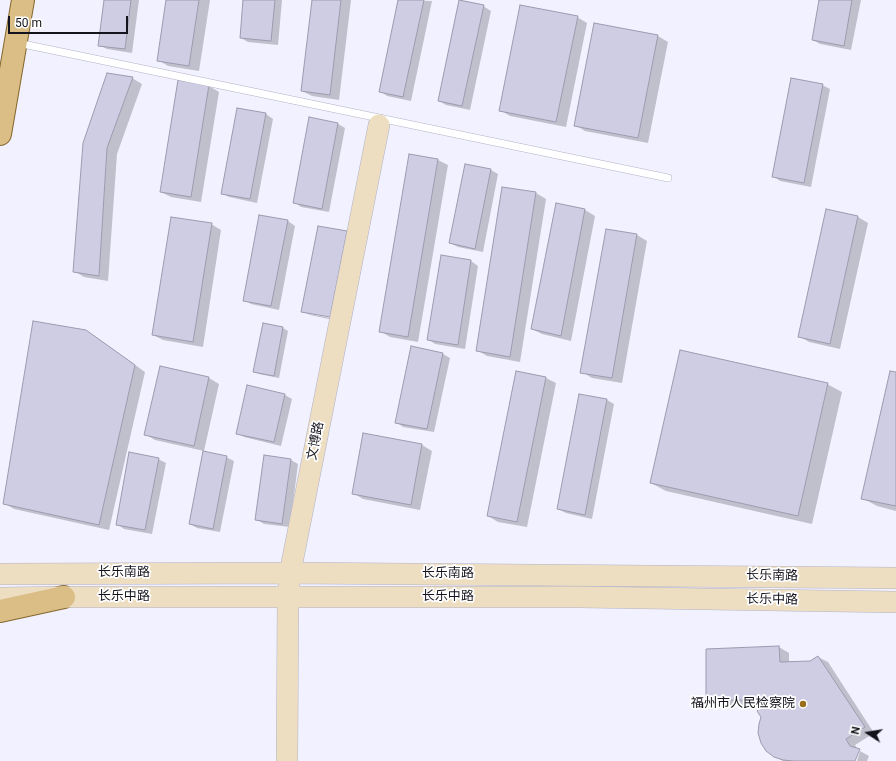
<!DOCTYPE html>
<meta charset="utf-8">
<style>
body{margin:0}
#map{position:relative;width:896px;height:761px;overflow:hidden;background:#f1f1ff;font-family:Roboto,sans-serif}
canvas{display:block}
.north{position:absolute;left:848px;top:713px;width:40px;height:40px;-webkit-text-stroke:3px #fff;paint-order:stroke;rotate:282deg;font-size:11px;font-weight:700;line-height:16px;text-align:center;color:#14141c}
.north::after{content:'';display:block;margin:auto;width:14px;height:18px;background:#14141c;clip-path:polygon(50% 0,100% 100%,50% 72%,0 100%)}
.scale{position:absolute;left:8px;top:16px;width:120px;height:18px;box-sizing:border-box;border:2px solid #14141c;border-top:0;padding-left:5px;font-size:12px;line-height:14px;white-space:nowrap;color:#14141c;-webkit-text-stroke:3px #fff;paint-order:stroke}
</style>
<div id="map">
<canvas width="896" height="761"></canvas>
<div class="north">N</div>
<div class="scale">50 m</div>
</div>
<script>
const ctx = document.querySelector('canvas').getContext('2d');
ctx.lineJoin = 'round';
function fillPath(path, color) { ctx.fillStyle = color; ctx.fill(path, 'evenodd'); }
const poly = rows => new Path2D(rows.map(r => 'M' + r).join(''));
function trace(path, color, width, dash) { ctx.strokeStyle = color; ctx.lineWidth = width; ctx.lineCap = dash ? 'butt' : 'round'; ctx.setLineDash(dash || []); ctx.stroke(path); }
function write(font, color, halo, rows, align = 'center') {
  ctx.font = font + ' Roboto,"Noto Sans SC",sans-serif'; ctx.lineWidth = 3.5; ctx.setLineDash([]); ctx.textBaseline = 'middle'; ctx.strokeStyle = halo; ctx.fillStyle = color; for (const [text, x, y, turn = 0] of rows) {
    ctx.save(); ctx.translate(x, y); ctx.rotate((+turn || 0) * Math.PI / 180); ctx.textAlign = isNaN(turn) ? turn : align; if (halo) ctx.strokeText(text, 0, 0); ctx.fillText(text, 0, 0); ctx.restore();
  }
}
const shadow = poly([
 [105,0,139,0,132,53,107,49,99,45],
 [167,0,210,0,199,71,168,66,158,60],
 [244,0,282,0,278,45,248,42,241,38],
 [313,0,351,0,339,100,312,96,302,91],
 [399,0,432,1,411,101,387,96,380,91],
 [820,0,861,0,851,50,820,44,813,40],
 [483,6,491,11,470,110,446,105,439,101],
 [577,17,587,23,566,127,510,116,500,110],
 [595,24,658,36,668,42,648,143,585,131,575,125],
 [108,74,132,78,142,84,117,154,108,281,84,277,74,271],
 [179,81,209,86,219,92,201,202,171,197,161,192],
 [822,85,830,89,811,187,780,181,773,176],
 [238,109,266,114,273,119,257,203,229,197,222,193],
 [310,118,338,124,345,128,329,212,301,207,294,202],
 [438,160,448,165,418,342,390,337,380,331],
 [491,170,498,174,483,252,458,247,450,243],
 [536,193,546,199,520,362,487,356,477,350],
 [557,204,585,210,595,216,571,341,542,334,532,329],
 [827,210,858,217,868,223,840,349,809,342,799,336],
 [260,216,288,221,295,226,279,310,251,304,244,300],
 [211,224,221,230,203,347,163,340,153,335],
 [346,232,354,237,338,321,310,315,302,311],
 [309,312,335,317,335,319,309,314],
 [637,235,647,241,622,383,592,378,582,372],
 [441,256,471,261,478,266,465,349,435,344,428,339],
 [263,324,283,328,288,331,279,378,259,374,254,372],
 [85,331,96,337,145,372,109,530,14,509,4,503],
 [443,354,450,358,434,432,403,427,396,422],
 [160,367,209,378,219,384,204,451,155,440,145,434],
 [517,372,546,378,556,383,527,527,498,522,488,516],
 [896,373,896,511,877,506,862,498],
 [827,384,842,392,812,524,666,491,651,483],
 [248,386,285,395,292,399,281,446,244,437,237,433],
 [607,400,614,404,592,519,566,513,558,509],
 [422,445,432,451,420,510,363,499,353,493],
 [265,456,291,460,298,464,290,527,264,524,256,519],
 [226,457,234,461,220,532,197,528,190,524],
 [158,459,166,463,152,534,124,529,117,524],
 [779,647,789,653,789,663,810,662,818,657,828,662,874,733,855,745,858,750,854,761,783,761,774,756,762,717,761,709,759,705,717,705,707,699],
 [860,751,869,756,867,761,857,761]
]);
const building = poly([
 [104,0,131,0,125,49,98,46,104,0],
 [166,0,199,0,189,66,157,61,166,0],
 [243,0,275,0,271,41,240,38,243,0],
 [312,0,341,0,330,95,301,91,312,0],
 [398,0,424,0,403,97,379,92,398,0],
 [459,0,484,5,462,106,438,101,459,0],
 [819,0,852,0,844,46,812,40,819,0],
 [520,5,578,16,556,122,499,111,520,5],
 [594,23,658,35,638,138,574,126,594,23],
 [107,73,133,77,107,148,99,276,73,272,83,143,107,73],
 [791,78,823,84,804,183,772,177,791,78],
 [178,80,209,85,191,197,160,192,178,80],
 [237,108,266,113,250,199,221,194,237,108],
 [309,117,338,123,322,209,293,203,309,117],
 [409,154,438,159,408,337,379,332,409,154],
 [465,164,491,169,475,249,449,243,465,164],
 [502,187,536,192,510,357,476,351,502,187],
 [556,203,585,209,561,336,531,329,556,203],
 [826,209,858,216,830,344,798,337,826,209],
 [259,215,288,220,271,306,243,301,259,215],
 [171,217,212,223,193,342,152,335,171,217],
 [318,226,347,231,330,317,301,312,318,226],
 [606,229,637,234,612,378,580,373,606,229],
 [441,255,471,260,458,345,427,340,441,255],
 [33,321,86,330,135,365,99,525,3,504,33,321],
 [263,323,283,327,274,376,253,372,263,323],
 [411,346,443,353,427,429,395,423,411,346],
 [680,350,828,383,798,516,650,483,680,350],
 [160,366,209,377,194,446,144,435,160,366],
 [516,371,546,377,517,522,487,516,516,371],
 [890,371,896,372,896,506,861,499,890,371],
 [247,385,285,394,274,442,236,434,247,385],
 [579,394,607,399,585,515,557,509,579,394],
 [363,433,422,444,411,505,352,494,363,433],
 [203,451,227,456,213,529,189,524,203,451],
 [129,452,159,458,145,530,116,525,129,452],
 [264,455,291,459,282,524,255,520,264,455],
 [779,646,780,662,810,661,818,656,865,727,846,739,850,746,860,749,855,761,794,761,783,760,774,757,766,751,761,743,758,733,759,724,761,717,757,711,760,708,754,700,706,700,706,649,779,646]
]);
const lane = poly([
 [18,43,668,178]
]);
const secondary = poly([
 [0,574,290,573,896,578],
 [0,598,64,597,579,597,896,602],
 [287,761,288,597,290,573,379,125]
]);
const primary = poly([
 [0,134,23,0],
 [0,611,64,597]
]);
const markers = [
 [803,704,4,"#986e1b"]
];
const streetNames = [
 ["文博路",316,441,-79],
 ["长乐南路",124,573],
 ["长乐南路",448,574],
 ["长乐南路",772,576,1],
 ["长乐中路",124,597],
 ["长乐中路",448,597],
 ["长乐中路",772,600,1]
];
const poiNames = [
 ["福州市人民检察院",795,704]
];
fillPath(shadow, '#0003');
fillPath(building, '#cecde3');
trace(building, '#9b9bb0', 1);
trace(lane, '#b3b2c8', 8);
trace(secondary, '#b3b2c8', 22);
trace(primary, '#85662c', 24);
trace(lane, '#fff', 7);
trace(secondary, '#eddec2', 21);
trace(primary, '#dabe86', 22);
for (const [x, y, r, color] of markers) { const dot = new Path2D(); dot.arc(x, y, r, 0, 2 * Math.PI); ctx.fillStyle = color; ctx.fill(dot); trace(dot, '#fff', 1.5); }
write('13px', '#14141c', '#fff', streetNames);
write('13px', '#14141c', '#fff', poiNames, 'right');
</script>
